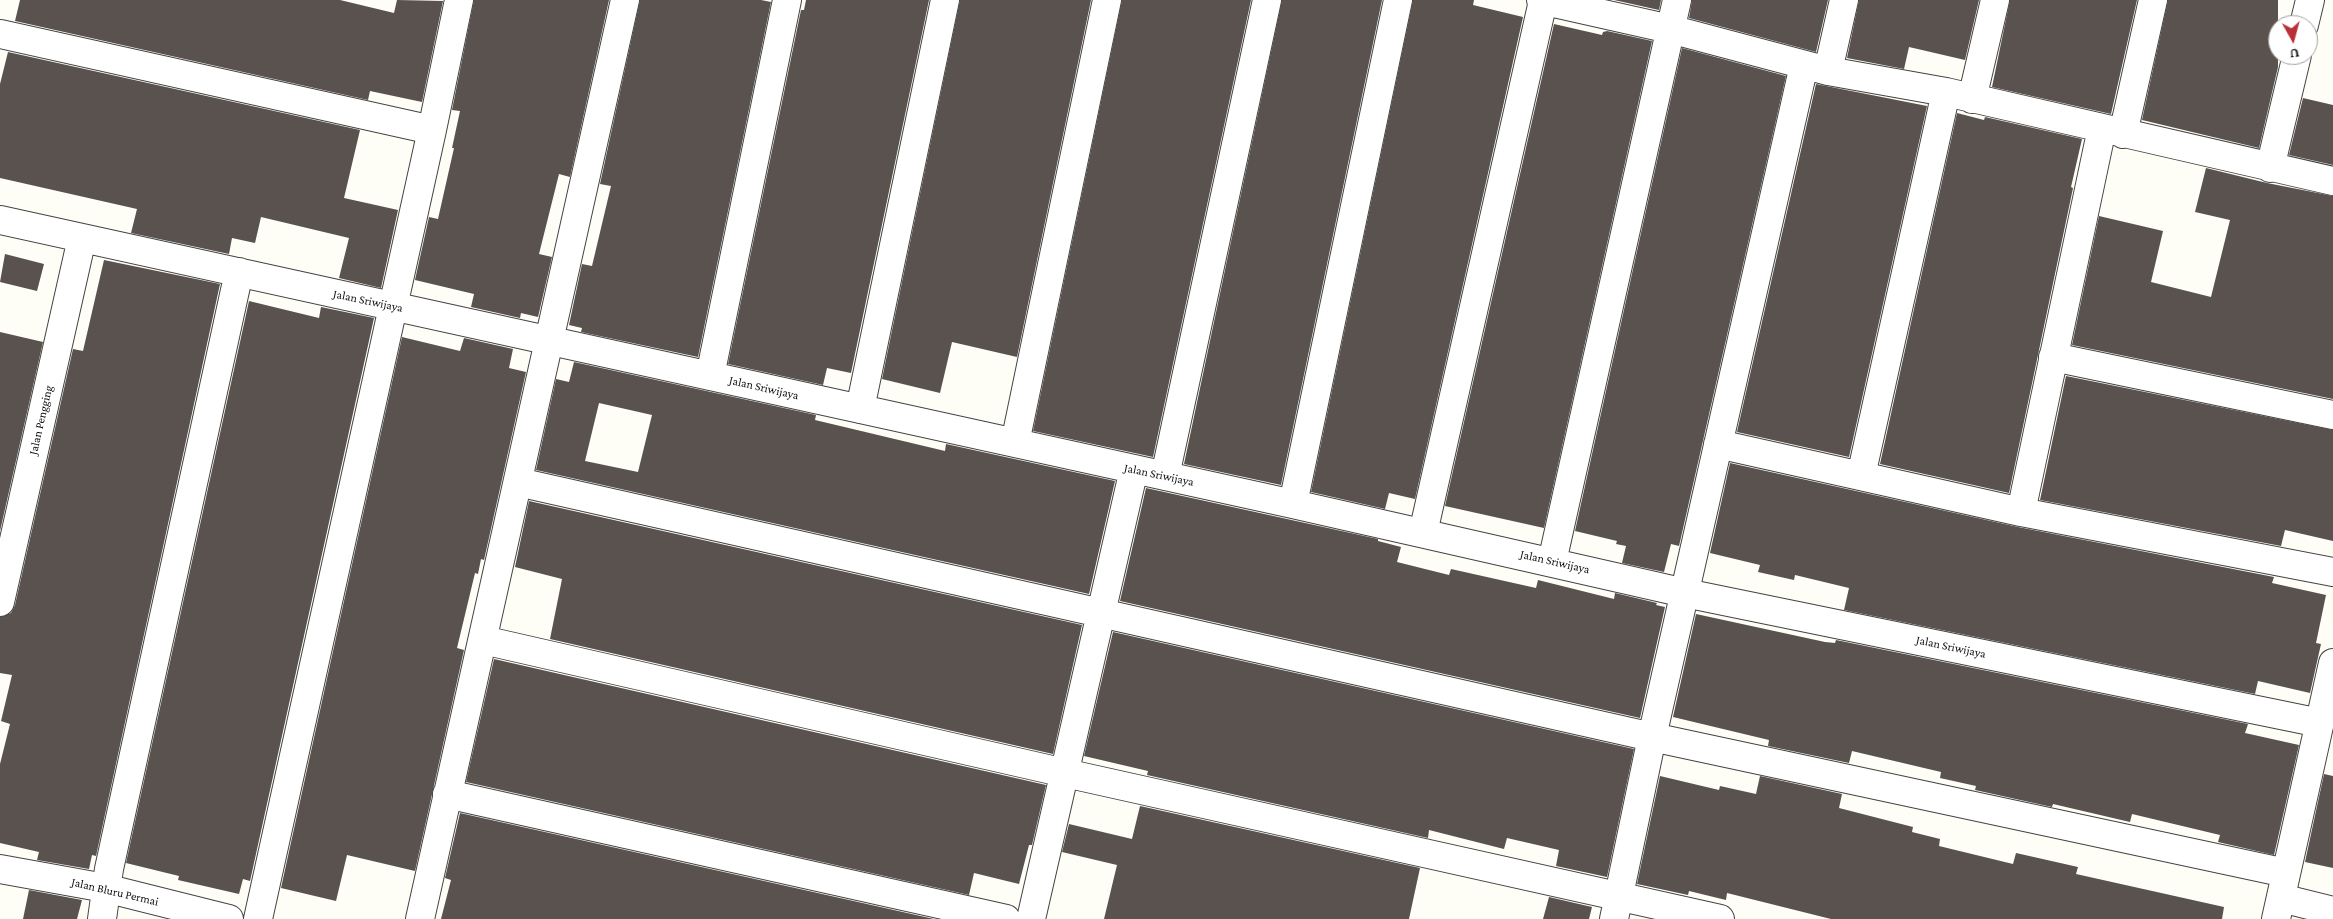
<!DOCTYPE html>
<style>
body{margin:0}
#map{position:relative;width:2333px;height:919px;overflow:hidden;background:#fefdf6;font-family:"Crimson Pro",serif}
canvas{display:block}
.north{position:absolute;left:2268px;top:15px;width:50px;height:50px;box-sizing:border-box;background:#fff;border:1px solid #a0a0a0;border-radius:50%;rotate:173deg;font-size:14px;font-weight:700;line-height:20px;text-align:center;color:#111}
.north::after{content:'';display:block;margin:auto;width:18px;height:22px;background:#ba3038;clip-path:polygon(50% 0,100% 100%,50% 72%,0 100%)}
</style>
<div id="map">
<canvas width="2333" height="919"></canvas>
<div class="north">U</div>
</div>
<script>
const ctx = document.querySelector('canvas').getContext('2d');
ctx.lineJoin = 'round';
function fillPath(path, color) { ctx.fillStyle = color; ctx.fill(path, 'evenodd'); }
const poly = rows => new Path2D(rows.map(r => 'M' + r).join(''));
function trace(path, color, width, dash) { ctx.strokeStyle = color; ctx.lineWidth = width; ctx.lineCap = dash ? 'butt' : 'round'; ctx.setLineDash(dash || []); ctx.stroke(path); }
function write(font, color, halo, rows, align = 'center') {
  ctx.font = font + ' "Crimson Pro",serif'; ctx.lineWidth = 5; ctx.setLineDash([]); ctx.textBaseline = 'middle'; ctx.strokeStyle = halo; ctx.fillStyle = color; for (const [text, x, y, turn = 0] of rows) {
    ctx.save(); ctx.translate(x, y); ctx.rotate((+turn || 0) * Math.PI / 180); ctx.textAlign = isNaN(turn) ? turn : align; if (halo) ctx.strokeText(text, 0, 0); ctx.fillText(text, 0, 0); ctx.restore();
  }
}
const building = poly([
 [20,0,340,0,394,13,397,0,443,1,422,102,370,91,368,100,15,21],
 [474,0,609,0,570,177,559,174,539,254,552,257,538,317,521,313,520,318,471,307,474,294,415,280,429,217,438,219,454,148,452,148,460,111,452,110],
 [640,0,761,0,771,2,698,357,581,332,582,328,569,325,582,264,592,266,611,186,600,184],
 [806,0,929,0,851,373,827,368,823,385,728,364,801,10,804,10],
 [960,0,1091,0,1017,357,952,342,940,393,882,379],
 [1122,0,1251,0,1153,457,1033,431],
 [1282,0,1382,0,1281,485,1184,464],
 [1413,0,1474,0,1473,5,1523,17,1415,499,1389,493,1385,509,1311,492],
 [1614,0,1661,0,1659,10],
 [1692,0,1828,0,1816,52,1689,18],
 [1859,0,1979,0,1965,60,1909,47,1904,69,1847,58],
 [2010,0,2137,0,2111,114,1992,87],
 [2168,0,2278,0,2278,67,2259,148,2142,120],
 [1554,24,1602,35,1603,32,1607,31,1652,41,1544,528,1445,506],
 [1682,48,1786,76,1679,546,1671,544,1664,572,1622,563,1626,546,1616,544,1617,541,1575,531],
 [8,52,360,130,344,198,398,210,381,288,339,278,349,238,261,217,255,243,232,238,229,254,131,233,137,209,0,178,0,84],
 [1816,84,1927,106,1849,457,1737,432],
 [2303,98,2333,105,2333,165,2289,155],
 [1957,113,1984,120,1985,117,2082,139,2071,187,2073,188,2009,493,1880,464],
 [2206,168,2267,183,2333,196,2333,399,2072,345,2099,216,2163,231,2151,282,2211,297,2230,220,2195,212],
 [5,254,44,264,37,291,0,282],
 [104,260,220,284,96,856,92,855,89,869,37,860,39,852,0,843,0,764,10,724,1,721,12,675,0,673,0,617,11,613,15,605,73,349,83,351],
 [249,301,319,318,321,307,374,318,250,881,243,879,239,894,178,880,179,876,126,863],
 [0,332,43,342,0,531],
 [402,337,460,351,464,338,513,349,509,368,526,372,484,560,481,559,478,574,475,573,457,648,464,650,415,871,347,855,336,901,281,888],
 [574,362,816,415,815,420,945,451,946,444,1115,481,1089,594,536,470,556,379,569,382],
 [599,403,652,415,638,472,585,461],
 [2066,376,2333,430,2333,541,2285,530,2281,546,2040,500],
 [1730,463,2018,527,2274,577,2272,583,2326,595,2316,643,2321,644,2310,693,2258,681,2255,694,1844,610,1849,588,1795,575,1794,580,1758,572,1760,565,1710,553],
 [1146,488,1378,539,1378,541,1401,547,1397,562,1449,575,1451,569,1536,588,1538,580,1614,599,1615,593,1657,603,1656,605,1665,607,1640,718,1120,601],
 [529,501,1082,625,1053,754,550,639,562,579,515,567],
 [1696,614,1825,642,1835,643,1836,640,2248,724,2245,733,2299,745,2274,855,2218,842,2220,835,2132,814,2130,822,2053,804,2052,807,1975,790,1976,786,1940,778,1941,772,1852,751,1849,763,1768,746,1769,740,1673,717],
 [1113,632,1634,749,1607,877,1556,866,1559,850,1507,838,1504,849,1429,830,1428,838,1147,775,1148,771,1084,756],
 [494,659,1046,785,1032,845,1029,845,1019,884,974,873,969,895,466,782],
 [2324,774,2333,776,2333,868,2305,862],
 [1660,776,1719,790,1720,786,1756,794,1760,776,1842,794,1839,808,1913,827,1912,832,1940,839,1939,846,2013,864,2016,853,2078,867,2076,874,2224,907,2222,919,1831,919,1727,893,1726,900,1689,891,1688,895,1637,884],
 [1140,806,1420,868,1409,919,1104,919,1117,865,1062,852,1069,824,1132,839],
 [460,813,934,919,441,919,451,880,445,878],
 [29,890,82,900,77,919,23,919],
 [1549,897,1592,907,1589,919,1543,919]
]);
const minor = poly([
 [1541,0,1670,29,1828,71,1946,92,2333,181],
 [2304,25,2310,0],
 [0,34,432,130],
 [1828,71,1844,0],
 [1972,99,1995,0],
 [2123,134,2153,0],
 [2270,168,2297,55],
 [0,220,1293,504,1685,593,2320,723],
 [2053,357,2333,415],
 [710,376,787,0],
 [860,409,945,0],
 [1015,443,1107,0],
 [1718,444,2021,512,2333,572],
 [1165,476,1267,0],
 [1861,476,1946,92],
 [518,482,1652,737,2286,873],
 [1293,504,1398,0],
 [2021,512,2102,128],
 [1423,533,1543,1],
 [1552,562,1677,0],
 [0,602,82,238],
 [483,640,1065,773,1720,919],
 [447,794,1006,919],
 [0,869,105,888,229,919],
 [2281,898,2333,911],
 [102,919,109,869,239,272],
 [258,919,432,130,459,0],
 [420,919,625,0],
 [1031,919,1134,469],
 [1614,919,1652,737,1804,65],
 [2276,919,2333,663]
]);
const streetNames = [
 ["Jalan Sriwijaya",368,301,12],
 ["Jalan Sriwijaya",764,388,13],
 ["Jalan Pengging",41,420,-77],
 ["Jalan Sriwijaya",1159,475,12],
 ["Jalan Sriwijaya",1555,562,13],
 ["Jalan Sriwijaya",1951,647,12],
 ["Jalan Bluru Permai",115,892,13]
];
fillPath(building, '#59524e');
trace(minor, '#444', 30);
trace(minor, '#fff', 28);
write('12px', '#111', '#fff', streetNames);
</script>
